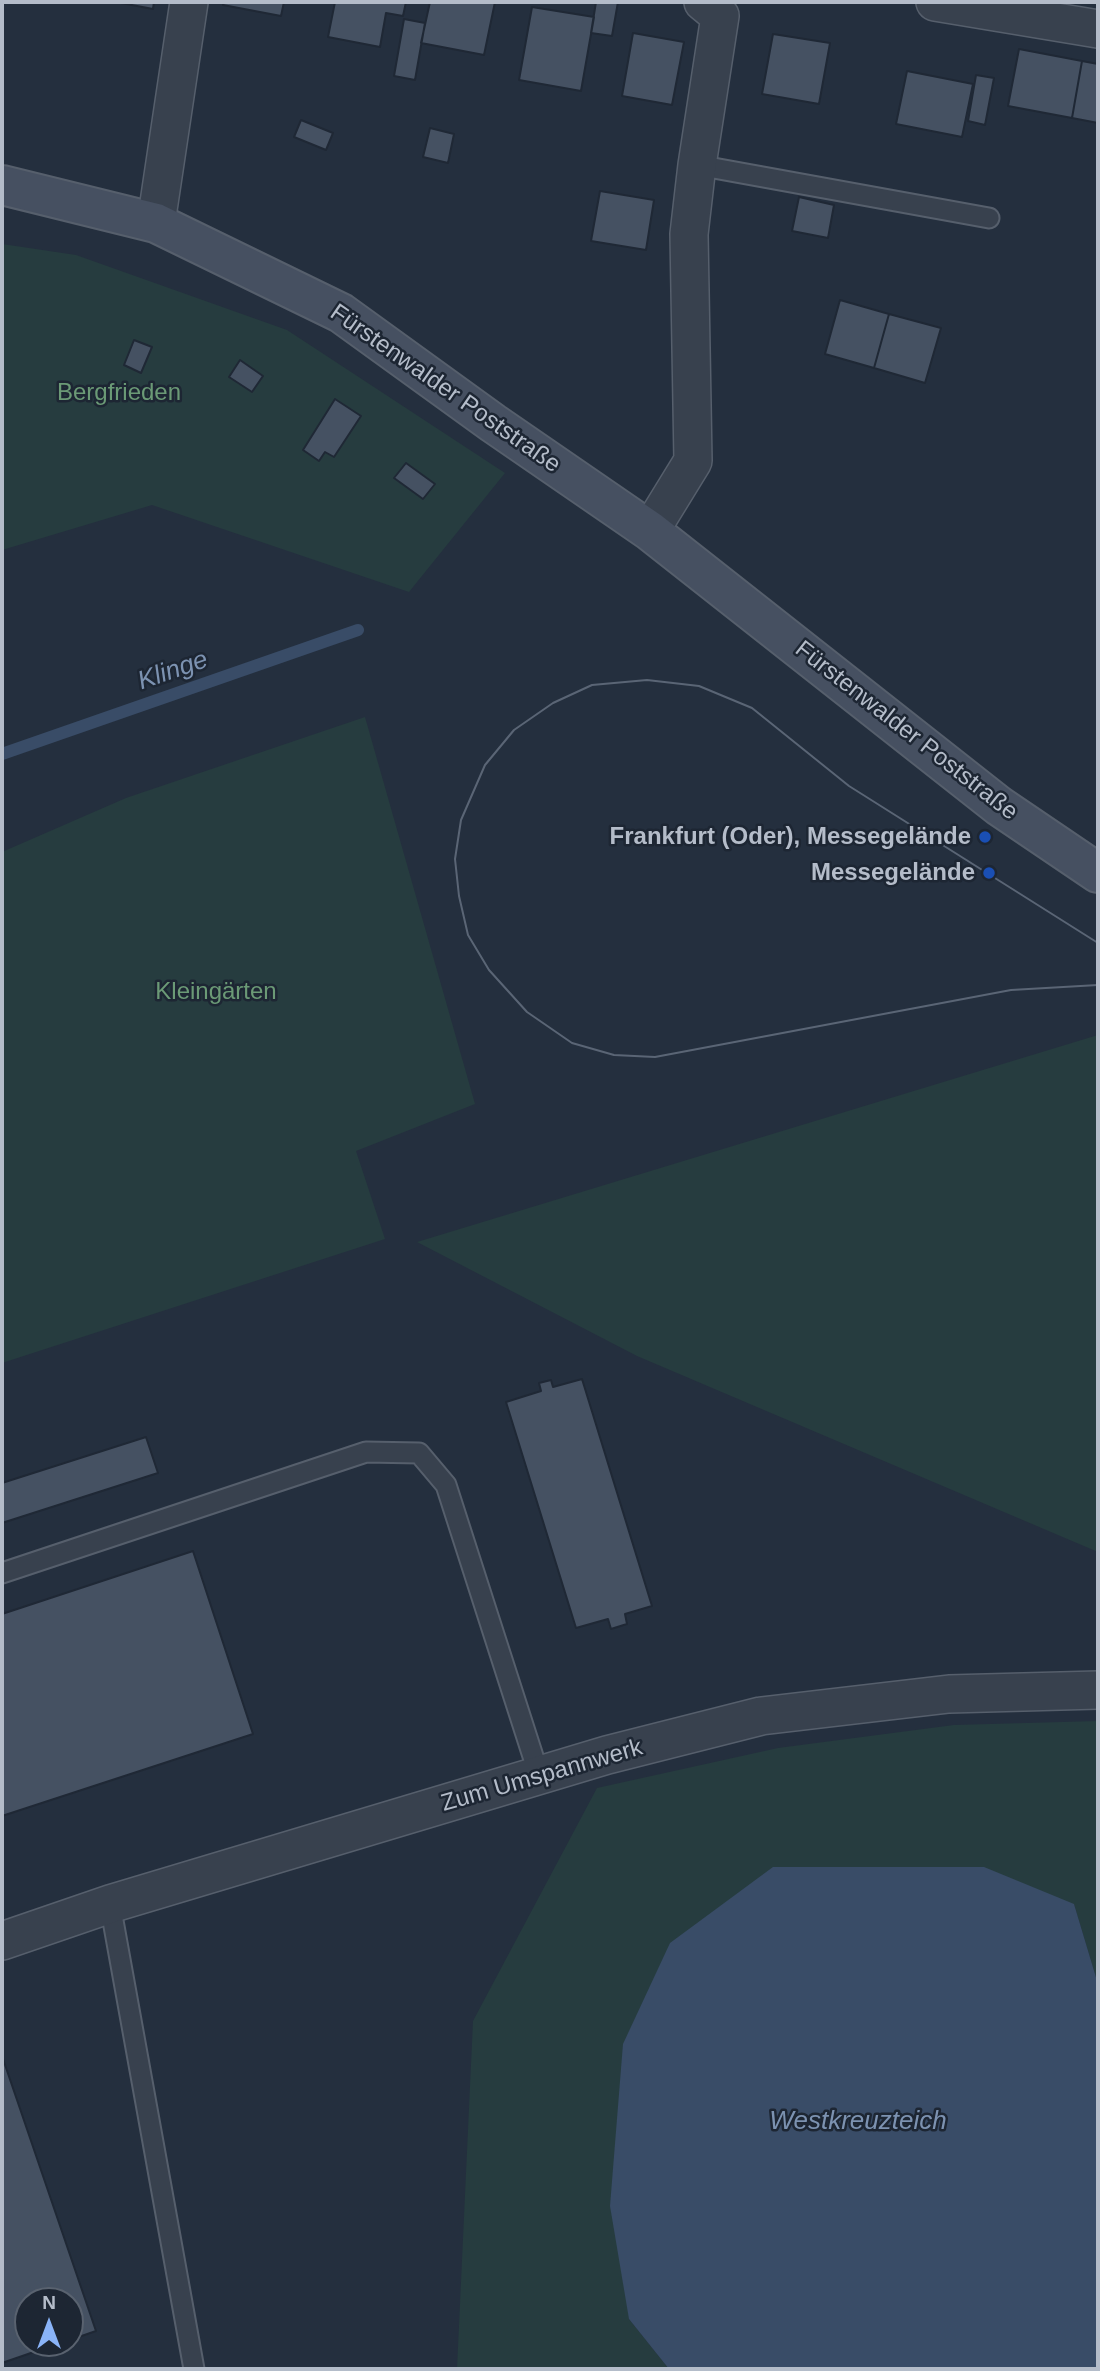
<!DOCTYPE html>
<meta charset="utf-8">
<style>
body{margin:0}
#map{position:relative;width:1100px;height:2371px;overflow:hidden;background:#242f3e;font-family:Arial,sans-serif}
canvas{display:block}
.frame{position:absolute;inset:0;border:4px solid #b4bcc9;pointer-events:none}
.north{position:absolute;left:14px;top:2287px;width:70px;height:70px;box-sizing:border-box;background:#1d2633;border:2px solid #59626f;border-radius:50%;rotate:0deg;font-size:19px;font-weight:700;line-height:28px;text-align:center;color:#b4bcc9}
.north::after{content:'';display:block;margin:auto;width:24px;height:32px;background:#8ab4f8;clip-path:polygon(50% 0,100% 100%,50% 72%,0 100%)}
</style>
<div id="map">
<canvas width="1100" height="2371"></canvas>
<div class="frame"></div>
<div class="north">N</div>
</div>
<script>
const ctx = document.querySelector('canvas').getContext('2d');
ctx.lineJoin = 'round';
function fillPath(path, color) { ctx.fillStyle = color; ctx.fill(path, 'evenodd'); }
const poly = rows => new Path2D(rows.map(r => 'M' + r).join(''));
function trace(path, color, width, dash) { ctx.strokeStyle = color; ctx.lineWidth = width; ctx.lineCap = dash ? 'butt' : 'round'; ctx.setLineDash(dash || []); ctx.stroke(path); }
function write(font, color, halo, rows, align = 'center') {
  ctx.font = font + ' Arial,sans-serif'; ctx.lineWidth = 5; ctx.setLineDash([]); ctx.textBaseline = 'middle'; ctx.strokeStyle = halo; ctx.fillStyle = color; for (const [text, x, y, turn = 0] of rows) {
    ctx.save(); ctx.translate(x, y); ctx.rotate((+turn || 0) * Math.PI / 180); ctx.textAlign = isNaN(turn) ? turn : align; if (halo) ctx.strokeText(text, 0, 0); ctx.fillText(text, 0, 0); ctx.restore();
  }
}
const green = poly([
 [2,244,76,255,287,330,505,473,409,592,152,505,2,550],
 [365,717,475,1104,356,1151,385,1239,2,1363,2,852,126,798],
 [1098,1035,1098,1552,637,1356,417,1242],
 [1098,1721,1098,1984,1074,1904,629,2319,669,2369,457,2369,473,2021,597,1788,778,1748,954,1725]
]);
const water = poly([
 [773,1867,984,1867,1074,1904,1098,1984,1098,2369,669,2369,629,2319,610,2206,623,2044,670,1943]
]);
const stream = poly([
 [2,754,358,630]
]);
const building = poly([
 [116,2,154,2,153,9,116,2],
 [224,2,284,2,281,16,223,5,224,2],
 [335,2,406,2,403,16,386,13,380,47,328,37,335,2],
 [430,2,495,2,484,55,421,43,430,2],
 [596,2,618,2,612,36,591,33,596,2],
 [532,7,594,17,581,91,519,80,532,7],
 [404,19,425,23,415,80,394,76,404,19],
 [633,33,684,42,672,105,622,96,633,33],
 [773,34,830,43,819,104,762,94,773,34],
 [1019,49,1082,61,1072,118,1008,106,1019,49],
 [1082,61,1098,64,1098,123,1072,118,1082,61],
 [907,71,973,84,962,137,896,124,907,71],
 [976,75,994,78,985,125,968,121,976,75],
 [301,120,333,133,326,150,294,137,301,120],
 [430,128,454,134,448,163,423,157,430,128],
 [600,191,654,200,646,250,591,241,600,191],
 [799,197,834,205,828,238,792,231,799,197],
 [840,300,889,314,874,368,825,354,840,300],
 [889,314,941,328,925,383,874,368,889,314],
 [134,340,152,347,141,373,124,365,134,340],
 [240,360,263,376,252,392,229,377,240,360],
 [335,399,361,416,334,457,325,452,319,461,303,450,335,399],
 [406,463,435,484,423,499,394,478,406,463],
 [582,1379,652,1606,625,1614,627,1624,611,1629,608,1619,576,1628,506,1402,541,1391,539,1383,551,1380,553,1387,582,1379],
 [146,1437,158,1473,2,1523,2,1483,146,1437],
 [193,1551,253,1734,2,1816,2,1614,193,1551],
 [2,2056,96,2331,70,2340,70,2301,28,2301,28,2343,60,2343,2,2363,2,2056]
]);
const lane = poly([
 [697,165,989,218],
 [2,1573,366,1452,419,1453,446,1485,539,1775],
 [110,1904,194,2369]
]);
const street = poly([
 [935,2,1098,29],
 [156,223,189,2],
 [650,531,693,461,689,234,697,165,720,16,703,2],
 [2,1941,110,1904,607,1755,761,1716,949,1694,1098,1690]
]);
const secondary = poly([
 [2,185,156,223,341,313,493,423,650,531,999,806,1098,873]
]);
const tram = poly([
 [1098,943,849,786,752,708,699,686,647,680,592,685,553,703,514,730,485,765,461,820,455,859,459,896,468,935,489,970,527,1012,572,1043,614,1055,655,1057,1011,990,1098,985]
]);
const markers = [
 [985,837,7,"#1a4fb4"],
 [989,873,7,"#1a4fb4"]
];
const streetNames = [
 ["Fürstenwalder Poststraße",445,389,35],
 ["Fürstenwalder Poststraße",906,731,38],
 ["Zum Umspannwerk",542,1776,-16]
];
const parkNames = [
 ["Bergfrieden",119,393],
 ["Kleingärten",216,992]
];
const poiNames = [
 ["Frankfurt (Oder), Messegelände",971,837],
 ["Messegelände",975,873]
];
const waterNames = [
 ["Klinge",173,671,-19],
 ["Westkreuzteich",858,2122]
];
fillPath(green, '#263c3f');
fillPath(water, '#394c67');
trace(stream, '#394c67', 12);
fillPath(building, '#455162');
trace(building, '#1f2835', 2);
trace(lane, '#565f6c', 23);
trace(street, '#565f6c', 40);
trace(secondary, '#565f6c', 42);
trace(lane, '#38414e', 19);
trace(street, '#38414e', 37);
trace(secondary, '#465061', 38);
trace(tram, '#5a6575', 2);
for (const [x, y, r, color] of markers) { const dot = new Path2D(); dot.arc(x, y, r, 0, 2 * Math.PI); ctx.fillStyle = color; ctx.fill(dot); trace(dot, '#1d2633', 2.5); }
write('24px', '#b4bcc9', '#1d2633', streetNames);
write('24px', '#6b9a76', '#1d2633', parkNames);
write('bold 24px', '#b4bcc9', '#1d2633', poiNames, 'right');
write('italic 26px', '#7c92b1', '#1d2633', waterNames);
</script>
